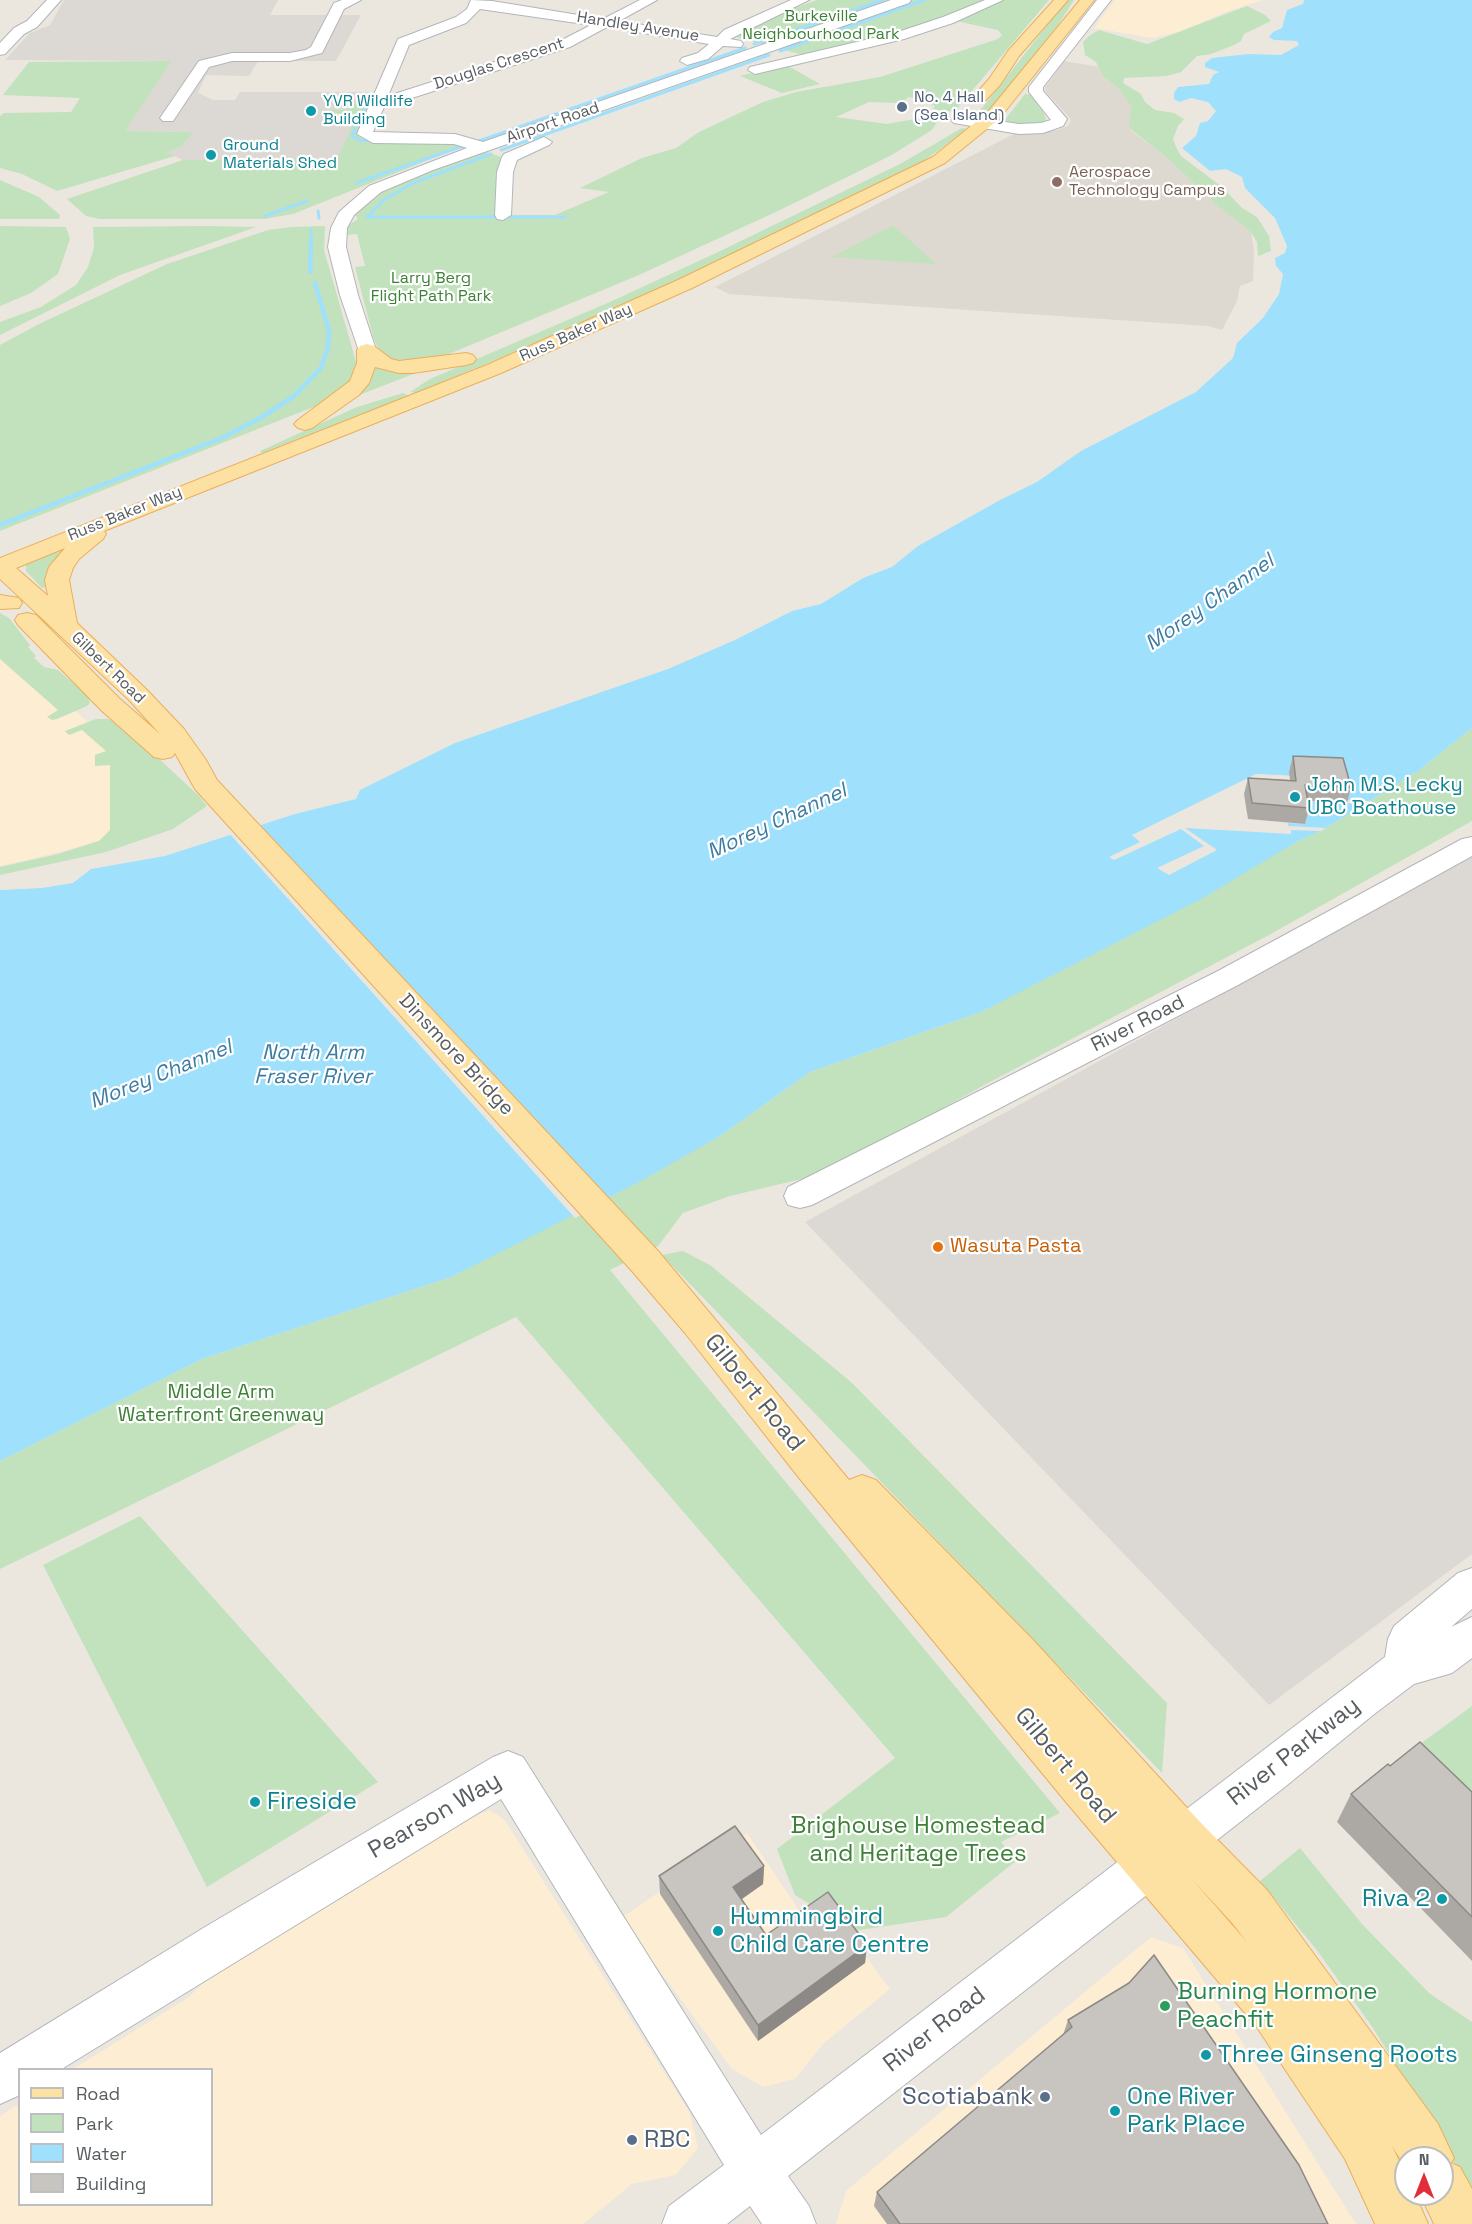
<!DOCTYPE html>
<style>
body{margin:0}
#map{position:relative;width:1472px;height:2224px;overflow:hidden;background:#ebe7df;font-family:"Space Grotesk",sans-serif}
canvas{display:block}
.legend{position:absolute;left:18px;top:2068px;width:195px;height:138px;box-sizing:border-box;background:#fff;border:2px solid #bcbebf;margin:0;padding:8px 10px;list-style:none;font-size:18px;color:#585d60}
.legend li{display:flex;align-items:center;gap:12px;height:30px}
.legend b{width:30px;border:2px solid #bcbebf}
.north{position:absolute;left:1394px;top:2146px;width:60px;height:60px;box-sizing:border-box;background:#fff;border:2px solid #bcbebf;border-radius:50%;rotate:0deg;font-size:16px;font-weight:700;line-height:24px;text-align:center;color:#585d60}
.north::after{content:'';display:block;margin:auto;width:21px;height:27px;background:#e22e39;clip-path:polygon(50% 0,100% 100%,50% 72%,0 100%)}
</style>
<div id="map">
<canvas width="1472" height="2224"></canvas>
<ul class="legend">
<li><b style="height:8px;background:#fce1a3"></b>Road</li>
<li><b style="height:16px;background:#c1e2bc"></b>Park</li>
<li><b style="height:16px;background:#9fe0fc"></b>Water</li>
<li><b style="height:16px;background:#c8c4bf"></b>Building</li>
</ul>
<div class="north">N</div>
</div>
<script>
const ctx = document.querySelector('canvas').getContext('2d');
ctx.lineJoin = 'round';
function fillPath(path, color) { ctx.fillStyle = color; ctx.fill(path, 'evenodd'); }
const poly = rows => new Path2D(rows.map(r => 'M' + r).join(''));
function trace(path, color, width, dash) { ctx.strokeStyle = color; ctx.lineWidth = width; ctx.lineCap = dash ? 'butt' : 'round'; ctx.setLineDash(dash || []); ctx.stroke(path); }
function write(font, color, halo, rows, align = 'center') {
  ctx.font = font + ' "Space Grotesk",sans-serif'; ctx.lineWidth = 4.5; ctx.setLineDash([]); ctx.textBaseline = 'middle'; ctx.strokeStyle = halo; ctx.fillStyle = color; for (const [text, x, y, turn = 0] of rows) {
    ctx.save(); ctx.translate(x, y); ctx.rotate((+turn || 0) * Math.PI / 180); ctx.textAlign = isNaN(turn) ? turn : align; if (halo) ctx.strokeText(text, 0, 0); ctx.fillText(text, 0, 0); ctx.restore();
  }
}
const commercial = poly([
 [1115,0,1264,0,1228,11,1179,32,1152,38,1094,28],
 [0,644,118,749,116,836,60,852,0,866],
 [490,1810,504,1819,690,2113,698,2148,676,2175,632,2184,583,2224,0,2224,0,2116,19,2104,20,2204,212,2204,212,2070,73,2069,189,1997,216,1970,463,1821],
 [747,1833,803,1916,829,1907,890,1989,823,2044,795,2079,763,2087,732,2069,621,1918],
 [1151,1937,1183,1948,1356,2224,836,2224,846,2191]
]);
const industrial = poly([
 [64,0,278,0,270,15,361,15,336,61,258,61,249,76,206,75,198,93,213,100,235,100,240,92,369,92,363,104,349,104,359,113,338,159,183,160,165,152,181,147,192,132,124,131,172,61,5,60,30,33,50,25],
 [1472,857,1472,1554,1269,1705,805,1222]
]);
const education = poly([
 [1064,61,1099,67,1103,76,1119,89,1131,106,1130,130,1167,158,1218,206,1251,231,1254,252,1253,281,1240,286,1237,301,1222,330,1208,326,729,294,715,287,1014,134,1040,133,1057,130,1068,126,1071,121,1069,117,1046,92,1045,87]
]);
const green = poly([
 [817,0,992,0,939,20,817,54,803,55,736,37,766,19],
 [1000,0,1049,0,954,112,933,109,935,106,932,105,935,100,908,97,902,103,869,102,836,117,887,124,921,118,938,121,932,130,890,156,778,211,639,275,444,356,408,364,383,357,374,340,355,267,365,266,357,234,345,235,346,227,358,219,355,215,377,195,413,177,482,151,487,152,503,158,500,215,555,215,609,192,580,188,642,158,676,148,699,132,763,102,796,92,880,77,998,39,1002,35,998,30,956,21],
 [1067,0,1074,0,1058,25,989,110,979,112],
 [1247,6,1265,15,1271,21,1244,34,1241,41,1234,45,1211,54,1197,56,1181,72,1167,76,1124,78,1123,83,1141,94,1145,102,1155,110,1174,113,1184,119,1178,126,1173,139,1176,147,1181,156,1222,187,1242,208,1257,217,1269,236,1271,251,1258,256,1257,242,1250,231,1218,206,1167,158,1129,128,1131,106,1119,89,1103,76,1096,62,1085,55,1083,42,1089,36,1099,30,1147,44],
 [172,61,125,131,193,132,181,147,166,152,175,156,57,191,22,174,0,168,0,116,4,113,71,112,80,98,3,95,29,62],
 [778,66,790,67,820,84,782,93,740,76],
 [1025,94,1031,95,1044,113,1046,119,1045,121,1030,126,1004,121],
 [349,104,370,104,357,135,367,140,429,140,466,145,293,214,264,219,100,219,86,216,67,199,183,160,337,159,358,114,320,113,325,110,347,110],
 [962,128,967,129,924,161,672,283,495,360,416,393,410,392,430,379,612,301,716,253,900,164],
 [0,180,39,197,60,215,59,219,0,219],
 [0,226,66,227,70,239,58,274,31,293,0,306],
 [207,226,256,227,120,275,0,335,0,322,41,307,76,285,88,267,94,248,93,227],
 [325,226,324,250,356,362,355,378,326,402,0,531,0,345,39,324,167,264,268,230,291,227],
 [894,226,936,264,832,257,892,226],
 [375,367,416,372,416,373,354,397],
 [403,393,409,396,262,453,260,451,357,407],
 [77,540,48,587,42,588,26,571,26,565,30,561],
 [0,613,9,618,30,645,28,647,36,656,34,658,44,667,58,670,88,696,90,703,87,706,57,719,52,720,47,717,58,710,0,659],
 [96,719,108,719,125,727,200,797,207,806,173,829,106,852,0,875,0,867,58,854,99,841,110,830,110,765,95,766,95,755,106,751,82,730,69,735,65,731],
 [1472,728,1472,821,1269,935,986,1084,841,1165,810,1177,730,1196,683,1213,658,1246,610,1270,1060,1813,1001,1842,1017,1860,946,1917,853,1931,795,1895,777,1849,895,1758,516,1317,0,1569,0,1461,202,1359,451,1277,720,1136,810,1072,981,1012,1298,841,1321,831,1418,771],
 [683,1251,710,1265,851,1382,1167,1703,1162,1773,662,1255],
 [140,1516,378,1782,207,1887,43,1565],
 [1472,1706,1472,1822,1401,1758],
 [1300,1848,1362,1924,1429,1993,1472,2022,1472,2194,1422,2106,1371,2025,1316,1949,1260,1881]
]);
const water = poly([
 [1304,0,1472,0,1472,728,1418,771,1321,831,1298,841,1203,898,981,1012,810,1072,720,1136,641,1181,451,1277,202,1359,0,1461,0,890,42,888,73,883,91,869,165,856,295,814,356,799,360,790,455,743,668,669,735,640,792,611,821,604,863,578,892,567,918,546,1000,500,1037,482,1081,451,1196,392,1233,358,1237,343,1263,318,1279,294,1283,274,1276,266,1275,258,1285,253,1287,246,1275,218,1245,188,1242,177,1226,169,1210,171,1182,148,1196,136,1200,123,1208,121,1216,111,1208,102,1191,98,1179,102,1174,99,1174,93,1178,87,1209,84,1213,75,1219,72,1205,67,1205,63,1212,58,1249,54,1281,55,1299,45,1297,41,1274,40,1269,37,1273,32,1282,28,1287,10,1303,4]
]);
const pier = poly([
 [1256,774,1341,778,1346,800,1371,801,1365,804,1301,801,1305,824,1288,823,1288,826,1326,828,1321,831,1291,830,1291,834,1185,828,1217,850,1169,875,1157,868,1204,846,1181,829,1114,860,1109,857,1140,842,1132,835],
 [257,823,607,1202,575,1218,228,832]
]);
const streamFar1 = poly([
 [754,44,883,0],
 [780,51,924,0],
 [365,108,352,136,359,140,377,141],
 [476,142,745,48],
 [501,150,769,55],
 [491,154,413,183,384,200,367,217,565,217],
 [356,183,466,145],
 [318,211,319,218],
 [265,216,307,201],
 [311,244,311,230]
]);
const stream = poly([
 [310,272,311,242],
 [0,525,222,438,262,417,294,396,321,368,328,347,329,331,315,283]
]);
const minor = poly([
 [47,0,61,0,37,27,24,34,5,54,0,55,0,43,14,28,27,21,47,0],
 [342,0,361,0,344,9,322,53,290,61,232,61,209,67,173,121,163,121,160,118,199,61,232,53,290,53,306,50,311,47,334,3,342,0],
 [471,0,492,1,603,19,640,0,657,0,619,21,717,37,724,30,791,0,809,0,730,39,741,41,743,44,741,47,723,46,708,59,687,65,680,61,682,58,698,53,709,44,607,27,570,47,384,107,373,132,455,134,483,142,891,0,911,0,909,3,433,170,381,192,354,215,347,228,346,247,358,295,376,350,374,354,367,356,360,354,340,295,328,247,331,228,339,212,369,186,467,148,454,144,373,143,357,134,398,39,456,17,467,9,471,0],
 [480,9,591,25,560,41,388,96,409,45,466,23,480,9],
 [985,0,1003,0,953,23,904,39,755,74,748,70,750,67,895,33,943,17,985,0],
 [1097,0,1111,0,1043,87,1043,91,1067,119,1063,126,1043,133,1019,134,954,123,951,120,959,115,1019,124,1041,123,1051,120,1029,92,1029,87,1097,0],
 [544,137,552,142,549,145,517,160,513,172,511,215,503,220,497,219,495,215,497,172,502,157,504,154,544,137],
 [1472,837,1472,856,1238,985,812,1205,800,1208,788,1205,784,1196,788,1187,1218,971,1462,839,1472,837],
 [1472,1568,1472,1609,1451,1627,1472,1617,1472,1658,1452,1673,1414,1684,1373,1715,1286,1786,788,2176,809,2206,816,2224,762,2224,750,2206,727,2224,662,2224,669,2206,724,2165,501,1799,60,2070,20,2070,20,2095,0,2104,0,2053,205,1927,493,1757,508,1751,523,1757,761,2135,1385,1657,1388,1639,1394,1626,1458,1573,1472,1568]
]);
const major = poly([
 [1054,0,1068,0,1019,56,1000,85,986,100,976,100,973,97,989,79,1008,51,1054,0],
 [1080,0,1094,0,999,119,945,163,692,288,501,373,104,531,106,534,103,539,79,559,73,568,69,580,77,623,147,690,184,729,206,760,217,780,658,1251,849,1480,862,1475,876,1480,1034,1641,1200,1822,1267,1890,1438,2124,1454,2158,1451,2163,1460,2167,1472,2189,1472,2224,1434,2224,1420,2194,1442,2194,1442,2158,1406,2158,1406,2168,1392,2146,1406,2175,1406,2194,1415,2194,1428,2224,1375,2224,1345,2159,1256,2026,1066,1802,800,1479,685,1333,632,1271,195,789,175,753,172,757,163,759,154,757,102,711,18,625,15,620,18,615,27,613,36,615,120,699,160,734,129,700,0,579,0,558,487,365,678,280,933,157,987,113,1080,0],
 [65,548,49,567,45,580,48,596,16,568,65,548],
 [1190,1877,1233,1924,1247,1942,1190,1877],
 [367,344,374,346,391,359,399,361,466,353,473,355,476,359,473,363,466,365,413,373,399,373,375,367,369,383,359,395,312,428,305,430,298,428,294,424,298,420,350,381,357,363,357,350,360,346,367,344],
 [0,595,19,598,22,603,19,608,0,609,0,595]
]);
const wall = poly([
 [1293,756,1351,787,1347,803,1308,801,1309,808,1305,824,1248,819,1244,794,1248,778,1290,780,1289,772],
 [1390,1766,1472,1792,1472,1961,1337,1822,1351,1794],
 [764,1866,763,1884,742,1899,766,1935,867,1945,865,1963,758,2041,660,1894,659,1876],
 [1068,2020,1328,2224,887,2224,874,2206,877,2192,1063,2035]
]);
const shadedWall = poly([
 [764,1866,763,1884,733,1905,733,1887],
 [867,1945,865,1963,758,2041,758,2025]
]);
const building = poly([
 [1293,756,1343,758,1351,787,1305,785,1309,808,1252,803,1248,778,1296,781,1293,756],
 [1420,1742,1472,1792,1472,1917,1351,1794,1388,1764,1390,1766,1420,1742],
 [735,1826,764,1866,733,1887,766,1935,828,1892,867,1945,758,2025,659,1876,735,1826],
 [1154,1955,1299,2165,1328,2224,900,2224,877,2192,1072,2027,1068,2020,1129,1983,1154,1955]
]);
const markers = [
 [902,107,6,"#5c6f8a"],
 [311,111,6,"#0f9aa8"],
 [211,155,6,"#0f9aa8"],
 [1057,182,6,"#8d6e63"],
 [1295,797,6,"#0f9aa8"],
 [938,1247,6,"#e8710a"],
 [255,1802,6,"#0f9aa8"],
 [1442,1899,6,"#0f9aa8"],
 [718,1931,6,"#0f9aa8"],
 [1165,2006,6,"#2e9e5b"],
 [1206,2055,6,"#0f9aa8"],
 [1045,2097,6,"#5c6f8a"],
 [1115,2111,6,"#0f9aa8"],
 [632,2140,6,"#5c6f8a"]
];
const farParknames = [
 ["Burkeville",821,17],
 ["Neighbourhood Park",821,35],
 ["Larry Berg",431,279],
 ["Flight Path Park",431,297]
];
const farStreetnames = [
 ["Handley Avenue",638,27,9],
 ["Douglas Crescent",499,64,-18],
 ["Airport Road",553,123,-19],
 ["Russ Baker Way",576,333,-24],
 ["Russ Baker Way",125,514,-22],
 ["Gilbert Road",108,668,44]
];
const farServicenames = [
 ["No. 4 Hall",914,98],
 ["(Sea Island)",914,116]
];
const farCulturenames = [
 ["YVR Wildlife",323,102],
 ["Building",323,120],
 ["Ground",223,146],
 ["Materials Shed",223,164]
];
const farEducationnames = [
 ["Aerospace",1069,173],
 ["Technology Campus",1069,191]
];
const cultureNames = [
 ["John M.S. Lecky",1307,786],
 ["UBC Boathouse",1307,809]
];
const streetNames = [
 ["River Road",1138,1024,-27],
 ["Dinsmore Bridge",456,1055,47]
];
const foodNames = [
 ["Wasuta Pasta",950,1247]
];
const parkNames = [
 ["Middle Arm",221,1393],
 ["Waterfront Greenway",221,1416]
];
const waterNames = [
 ["Morey Channel",1210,603,-35],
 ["Morey Channel",777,822,-25],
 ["North Arm",313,1053],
 ["Fraser River",313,1077],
 ["Morey Channel",161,1075,-22]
];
const nearStreetnames = [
 ["Gilbert Road",754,1393,51],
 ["River Parkway",1294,1752,-38],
 ["Gilbert Road",1065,1766,50],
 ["Pearson Way",435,1816,-30],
 ["River Road",935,2030,-38]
];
const nearCulturenames = [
 ["Fireside",267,1802],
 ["Riva 2",1430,1899,"right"],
 ["Hummingbird",730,1917],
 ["Child Care Centre",730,1945],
 ["Three Ginseng Roots",1218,2055],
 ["One River",1127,2097],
 ["Park Place",1127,2125]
];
const nearParknames = [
 ["Brighouse Homestead",918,1826],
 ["and Heritage Trees",918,1854]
];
const nearLeisurenames = [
 ["Burning Hormone",1177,1992],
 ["Peachfit",1177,2020]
];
const nearServicenames = [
 ["Scotiabank",1033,2097],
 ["RBC",644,2140,"left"]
];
fillPath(commercial, '#fcedd3');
fillPath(industrial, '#dcd9d4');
fillPath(education, '#ddd8d0');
fillPath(green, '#c1e2bc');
fillPath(water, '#9fe0fc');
fillPath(pier, '#ebe7df');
trace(streamFar1, '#9fe0fc', 3);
trace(stream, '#9fe0fc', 4.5);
trace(minor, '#b2b6ba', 2);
trace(major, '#ecae58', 2);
fillPath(minor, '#fff');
fillPath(major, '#fce1a3');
fillPath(wall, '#aca9a4');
fillPath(shadedWall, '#8c8986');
fillPath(building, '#c8c4bf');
trace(building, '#8c8986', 1.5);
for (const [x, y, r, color] of markers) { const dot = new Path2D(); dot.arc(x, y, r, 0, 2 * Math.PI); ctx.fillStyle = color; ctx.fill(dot); trace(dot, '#fff', 2); }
write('16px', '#3d8136', '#fff', farParknames);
write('16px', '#585d60', '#fff', farStreetnames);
write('16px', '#4e5e75', '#fff', farServicenames, 'left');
write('16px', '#0d838f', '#fff', farCulturenames, 'left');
write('16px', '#785e54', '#fff', farEducationnames, 'left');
write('20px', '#0d838f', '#fff', cultureNames, 'left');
write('20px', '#585d60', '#fff', streetNames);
write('20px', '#c56008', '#fff', foodNames, 'left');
write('20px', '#3d8136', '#fff', parkNames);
write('italic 21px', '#3c7ca3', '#fff', waterNames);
write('24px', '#585d60', '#fff', nearStreetnames);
write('24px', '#0d838f', '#fff', nearCulturenames, 'left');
write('24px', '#3d8136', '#fff', nearParknames);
write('24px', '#27864d', '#fff', nearLeisurenames, 'left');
write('24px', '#4e5e75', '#fff', nearServicenames, 'right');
</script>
